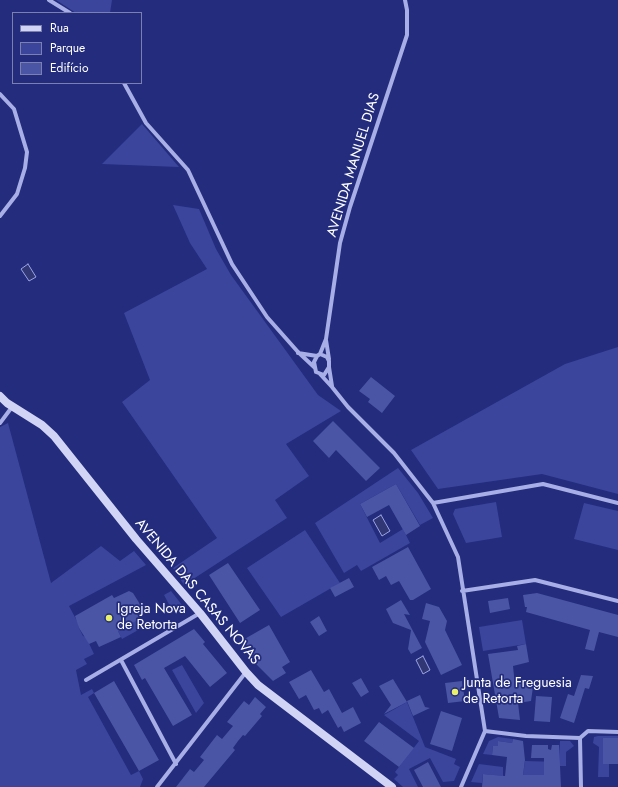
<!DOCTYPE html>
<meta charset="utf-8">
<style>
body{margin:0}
#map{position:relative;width:618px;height:787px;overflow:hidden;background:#232c7d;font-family:Jost,sans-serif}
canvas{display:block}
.legend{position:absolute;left:12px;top:12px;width:130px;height:72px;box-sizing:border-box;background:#232c7d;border:1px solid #7b80b1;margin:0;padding:5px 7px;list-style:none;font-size:12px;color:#fff}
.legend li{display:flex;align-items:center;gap:8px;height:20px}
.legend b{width:20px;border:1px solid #7b80b1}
</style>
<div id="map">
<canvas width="618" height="787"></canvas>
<ul class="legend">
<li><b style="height:5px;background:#d1d4f5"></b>Rua</li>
<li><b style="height:11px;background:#3b459c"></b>Parque</li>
<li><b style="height:11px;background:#4b55a6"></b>Edifício</li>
</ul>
</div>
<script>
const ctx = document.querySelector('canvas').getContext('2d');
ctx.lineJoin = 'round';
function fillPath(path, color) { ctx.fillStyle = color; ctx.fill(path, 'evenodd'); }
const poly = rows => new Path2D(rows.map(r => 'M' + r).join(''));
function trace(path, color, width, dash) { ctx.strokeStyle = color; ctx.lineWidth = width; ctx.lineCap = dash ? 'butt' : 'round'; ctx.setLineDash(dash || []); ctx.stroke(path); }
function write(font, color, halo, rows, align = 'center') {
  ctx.font = font + ' Jost,sans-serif'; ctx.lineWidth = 3.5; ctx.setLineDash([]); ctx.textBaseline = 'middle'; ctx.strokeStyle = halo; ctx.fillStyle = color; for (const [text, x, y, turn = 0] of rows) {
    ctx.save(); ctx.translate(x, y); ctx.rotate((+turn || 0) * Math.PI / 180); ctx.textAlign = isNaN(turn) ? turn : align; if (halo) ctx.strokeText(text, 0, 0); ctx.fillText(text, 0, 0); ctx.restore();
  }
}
const green = poly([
 [56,0,112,0,110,13,76,13],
 [142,124,179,167,102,164],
 [173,205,199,209,216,249,231,275,318,395,341,411,286,444,309,476,275,500,287,518,184,585,173,568,217,538,122,402,150,380,124,313,207,269,190,243],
 [618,347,618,494,542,474,438,489,411,450,565,364],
 [8,423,51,583,101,546,120,561,134,551,146,565,69,606,78,623,79,628,83,636,86,637,94,654,84,659,87,664,76,670,81,695,92,689,94,693,88,697,131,775,139,771,143,779,140,787,0,787,0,427],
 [398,468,418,493,433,518,420,525,396,484,360,504,380,543,403,529,410,543,361,571,357,565,344,573,315,523],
 [496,502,502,537,466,543,453,514,455,509],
 [584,503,618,511,618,550,574,539],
 [305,530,340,583,281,617,247,568],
 [171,591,182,605,172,610,164,595],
 [137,619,142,628,122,639,118,631],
 [522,620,526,644,483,651,479,627],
 [182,665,204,703,196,713,172,670],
 [407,702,425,747,456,759,454,764,460,767,454,781,443,782,430,758,409,769,418,787,403,787,394,779,398,775,395,772,419,741,384,715],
 [598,736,618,736,618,738,603,738,603,764,609,764,609,777,598,777,599,747,593,743,594,737],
 [498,737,513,739,512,743,498,741,498,746,493,746,492,755,483,754,489,741],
 [560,741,570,741,574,746,566,752,566,766,544,766,544,781,523,775,525,761,559,762],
 [479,764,503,767,503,776,483,774,482,783,471,782]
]);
const water = poly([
 [28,264,36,277,29,281,21,269,28,264],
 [381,515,390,531,382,536,373,520,381,515],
 [423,656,430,670,423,674,416,660,423,656]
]);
const building = poly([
 [371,377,395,396,382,413,368,402,370,399,359,391],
 [333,421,380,468,366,481,336,450,329,458,313,441],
 [396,484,420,526,406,535,389,505,367,517,360,504],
 [408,547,431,589,413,600,410,600,399,581,391,585,386,576,379,580,372,567],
 [228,563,260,610,240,623,209,575],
 [349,578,354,587,335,597,330,588],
 [129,591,133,593,143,609,141,618,118,631,121,637,99,647,96,641,89,644,79,628,75,616,112,595,114,598],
 [537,593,618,615,618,637,599,632,594,651,585,649,590,630,526,612,527,607,525,607,523,595],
 [508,598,510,609,490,613,488,601],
 [401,600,410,615,404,614,422,648,411,654,408,649,411,630,393,623,386,609],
 [426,603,439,607,447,621,445,630,462,665,441,675,425,642,430,621,422,619],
 [319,616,327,631,319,636,310,622],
 [269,625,290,662,282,667,286,673,273,681,250,658,241,641],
 [194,629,205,642,203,644,227,673,210,687,185,656,164,668,192,715,173,726,145,678,142,680,134,665],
 [526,644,529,662,513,666,515,685,534,680,531,701,518,703,520,720,499,718,488,654,518,650,517,646],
 [311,670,324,692,329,689,342,713,353,707,361,723,344,732,341,726,338,728,328,710,322,714,319,708,314,710,306,695,299,699,289,682],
 [581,675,593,676,589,689,585,688,574,723,560,718,568,694,574,696],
 [361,678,369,692,361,697,352,683],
 [393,679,407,702,384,714,391,705,379,686],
 [114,681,159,760,139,771,94,693],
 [462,681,465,701,448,703,445,683],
 [420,695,425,707,430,708,413,716,407,701],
 [536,696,552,697,550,722,534,721],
 [255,697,266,707,260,714,262,716,245,736,243,735,238,741,233,748,235,750,204,787,176,787,190,769,194,772,204,760,200,757,217,735,222,739,233,726,227,722,244,701,249,705],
 [441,711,462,718,452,751,430,744],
 [379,722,414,748,399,767,364,741],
 [603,738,618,738,618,764,603,764],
 [513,739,523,741,525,760,523,775,544,775,544,758,531,758,532,745,548,745,548,749,551,750,552,745,559,745,561,787,482,787,483,774,505,776,507,757,492,755,493,746,498,746,498,741,512,743],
 [428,762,441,787,423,787,414,770]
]);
const street = poly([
 [49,0,70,13],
 [124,83,146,123,188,170,232,264,267,317,298,352,314,367],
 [0,94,14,109,27,152,25,168,17,194,0,216],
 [326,340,329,359],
 [298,353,317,356],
 [320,354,327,357,329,361,329,367,324,375,316,372,314,362,317,356,320,354,326,339,340,243,350,207,407,35,407,10,405,0],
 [329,367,332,386],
 [320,374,332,387,348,407,394,453,433,503,458,557,485,731,461,787],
 [0,423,12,407],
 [433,503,543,484,618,503],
 [462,591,535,580,618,601],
 [121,660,176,764],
 [86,680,200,613],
 [485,731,526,736,580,738,588,731,618,732],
 [580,738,581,787],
 [157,787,246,672]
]);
const secondary = poly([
 [0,396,7,403,42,425,54,436,136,539,200,613,246,672,258,685,392,787]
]);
const markers = [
 [109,618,4,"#e9f06b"],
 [455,692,4,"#e9f06b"]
];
const streetNames = [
 ["AVENIDA MANUEL DIAS",354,165,-73],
 ["AVENIDA DAS CASAS NOVAS",197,592,50]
];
const poiNames = [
 ["Igreja Nova",117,610],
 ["de Retorta",117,626],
 ["Junta de Freguesia",463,684],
 ["de Retorta",463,700]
];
fillPath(green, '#3b459c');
fillPath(water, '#313774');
trace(water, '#9ca5e6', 1);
fillPath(building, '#4b55a6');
trace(street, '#a8aee6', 4);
trace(secondary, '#d1d4f5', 8);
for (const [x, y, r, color] of markers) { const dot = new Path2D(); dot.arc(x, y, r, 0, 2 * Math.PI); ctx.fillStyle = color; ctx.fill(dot); trace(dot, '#232c7d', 1.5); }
write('14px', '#fff', '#232c7d', streetNames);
write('14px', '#fff', '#232c7d', poiNames, 'left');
</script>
